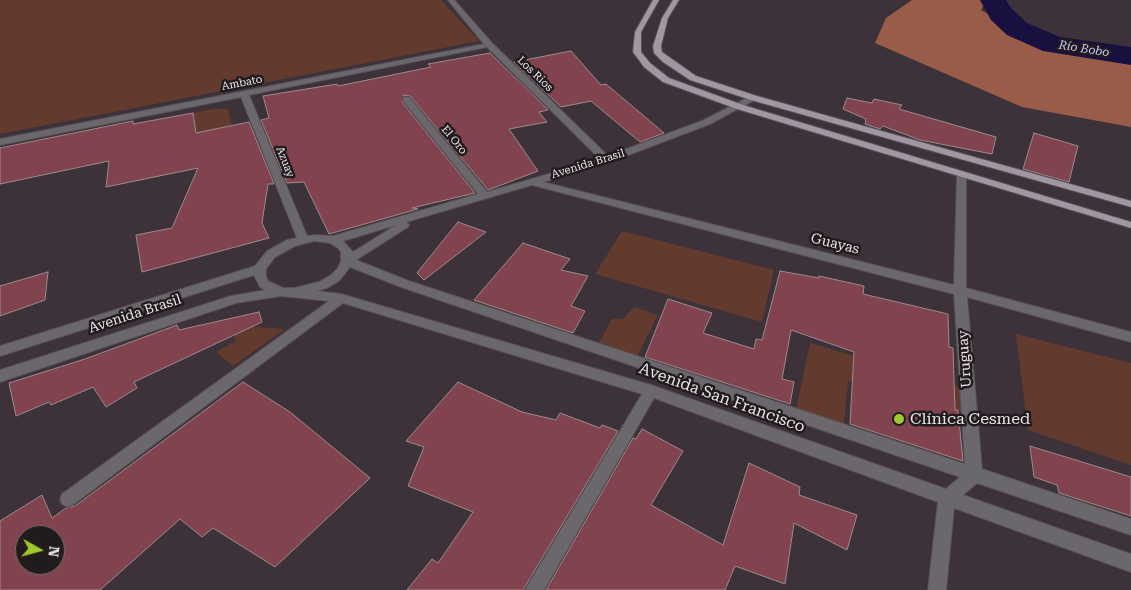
<!DOCTYPE html>
<meta charset="utf-8">
<style>
body{margin:0}
#map{position:relative;width:1131px;height:590px;overflow:hidden;background:#3d3239;font-family:"Roboto Serif",serif}
canvas{display:block}
.north{position:absolute;left:15px;top:525px;width:50px;height:50px;box-sizing:border-box;background:#211b1e;border:1px solid #716b6e;border-radius:50%;rotate:97deg;font-size:14px;font-weight:700;line-height:20px;text-align:center;color:#eae3e7}
.north::after{content:'';display:block;margin:auto;width:18px;height:22px;background:#a0c92c;clip-path:polygon(50% 0,100% 100%,50% 72%,0 100%)}
</style>
<div id="map">
<canvas width="1131" height="590"></canvas>
<div class="north">N</div>
</div>
<script>
const ctx = document.querySelector('canvas').getContext('2d');
ctx.lineJoin = 'round';
function fillPath(path, color) { ctx.fillStyle = color; ctx.fill(path, 'evenodd'); }
const poly = rows => new Path2D(rows.map(r => 'M' + r).join(''));
function trace(path, color, width, dash) { ctx.strokeStyle = color; ctx.lineWidth = width; ctx.lineCap = dash ? 'butt' : 'round'; ctx.setLineDash(dash || []); ctx.stroke(path); }
function write(font, color, halo, rows, align = 'center') {
  ctx.font = font + ' "Roboto Serif",serif'; ctx.lineWidth = 5; ctx.setLineDash([]); ctx.textBaseline = 'middle'; ctx.strokeStyle = halo; ctx.fillStyle = color; for (const [text, x, y, turn = 0] of rows) {
    ctx.save(); ctx.translate(x, y); ctx.rotate((+turn || 0) * Math.PI / 180); ctx.textAlign = isNaN(turn) ? turn : align; if (halo) ctx.strokeText(text, 0, 0); ctx.fillText(text, 0, 0); ctx.restore();
  }
}
const green = poly([
 [0,0,441,0,479,41,0,134],
 [213,109,228,109,232,126,196,133,193,113],
 [622,231,774,270,762,322,595,274],
 [634,307,658,315,636,359,599,343,612,319,623,319],
 [228,322,235,325,285,329,233,366,216,352,236,341],
 [1016,334,1131,363,1131,465,1028,430],
 [810,343,972,390,973,414,848,381,844,424,796,409]
]);
const forest = poly([
 [912,0,986,0,981,10,1035,40,1131,50,1131,127,1022,107,875,43,886,18]
]);
const river = poly([
 [980,0,1006,0,1012,9,1027,23,1060,37,1131,47,1131,65,1043,51,1007,35,991,20,980,0]
]);
const building = poly([
 [571,51,601,85,606,84,664,133,640,142,591,101,561,107,514,62,571,51],
 [490,53,548,110,539,112,547,122,509,129,538,171,488,190,410,96,403,95,402,102,475,193,412,208,418,209,329,234,304,182,287,183,261,120,269,118,263,96,337,84,338,86,431,67,428,64,490,53],
 [847,98,872,103,874,99,902,105,899,109,996,137,992,154,920,140,883,126,880,129,865,124,866,119,843,109,847,98],
 [193,113,196,133,249,122,274,184,268,184,262,223,269,238,142,272,136,235,172,228,198,168,106,187,109,161,0,184,0,148,133,121,133,124,193,113],
 [1034,133,1078,146,1069,182,1023,169,1034,133],
 [458,222,486,232,424,280,417,273,458,222],
 [523,243,570,259,561,270,588,276,571,306,585,311,573,333,474,300,523,243],
 [780,271,819,278,819,276,864,286,863,294,948,314,949,347,953,348,955,410,958,410,963,461,850,424,854,352,791,330,782,379,794,382,790,404,645,357,668,299,712,313,703,333,754,349,756,339,762,340,780,271],
 [48,272,45,300,0,316,0,286,48,272],
 [259,312,262,322,134,382,137,388,106,407,93,387,51,405,49,402,16,416,9,383,85,359,177,325,179,330,259,312],
 [243,382,290,412,370,478,275,567,213,528,202,537,180,519,100,590,0,590,0,521,42,495,52,518,66,508,75,506,243,382],
 [25,535,55,535,55,565,25,565,25,535],
 [458,382,522,412,556,420,560,413,600,428,602,425,618,431,523,590,407,590,432,559,438,563,473,512,408,486,424,447,406,441,458,382],
 [642,429,683,451,651,505,723,545,749,463,800,487,799,495,857,515,847,550,794,523,785,584,735,566,725,590,546,590,633,438,636,439,642,429],
 [1030,446,1131,477,1131,516,1059,493,1057,485,1034,477,1030,446]
]);
const minor = poly([
 [448,0,454,0,492,43,608,156,704,120,751,96,758,98,710,124,610,162,543,182,954,285,957,176,962,173,966,174,966,288,1131,332,1131,342,967,297,982,469,1131,519,1131,535,977,483,963,495,1131,554,1131,572,954,508,946,590,928,590,938,502,654,398,544,590,525,590,642,394,343,303,74,504,68,507,62,504,60,499,62,494,329,301,281,296,236,303,0,382,0,370,231,296,266,290,260,287,254,275,0,356,0,346,255,266,267,251,287,240,297,238,241,97,0,145,0,139,484,44,448,0],
 [487,47,600,159,487,192,409,97,403,97,403,101,478,194,333,236,314,235,307,236,249,95,487,47],
 [532,185,954,294,965,464,409,281,356,260,408,227,409,225,406,222,532,185],
 [396,225,353,252,343,241,396,225],
 [314,241,330,243,338,248,341,252,341,261,338,268,331,275,319,282,294,288,283,288,268,281,266,277,266,269,275,257,295,246,314,241],
 [350,267,401,287,960,477,946,489,651,385,341,294,317,291,327,288,339,281,350,267]
]);
const major = poly([
 [653,0,659,0,641,32,641,52,650,63,669,78,743,105,1131,222,1131,228,737,109,663,82,644,67,633,52,635,32,653,0],
 [673,0,679,0,668,18,661,46,662,52,696,76,757,96,1131,201,1131,207,751,100,690,80,663,62,654,53,653,46,662,18,673,0]
]);
const markers = [
 [899,419,6,"#a0c92c"]
];
const farStreetnames = [
 ["Los Rios",535,74,44],
 ["Ambato",242,83,-11],
 ["El Oro",454,140,51],
 ["Azuay",285,162,68],
 ["Avenida Brasil",588,164,-17]
];
const farWaternames = [
 ["Río Bobo",1084,49,9]
];
const streetNames = [
 ["Guayas",835,244,14],
 ["Avenida Brasil",135,314,-18],
 ["Uruguay",965,359,-94]
];
const nearStreetnames = [
 ["Avenida San Francisco",722,398,20]
];
const nearPoinames = [
 ["Clínica Cesmed",910,419]
];
fillPath(green, '#633b2e');
fillPath(forest, '#995c49');
fillPath(river, '#181140');
fillPath(building, '#81444e');
trace(building, '#9c8b8d', 1);
trace(minor, '#594e55', 2);
trace(major, '#594e55', 2);
fillPath(minor, '#6b686d');
fillPath(major, '#9f98a3');
for (const [x, y, r, color] of markers) { const dot = new Path2D(); dot.arc(x, y, r, 0, 2 * Math.PI); ctx.fillStyle = color; ctx.fill(dot); trace(dot, '#211b1e', 2); }
write('11px', '#eae3e7', '#211b1e', farStreetnames);
write('italic 12px', '#c8c8fa', '#211b1e', farWaternames);
write('14px', '#eae3e7', '#211b1e', streetNames);
write('16px', '#eae3e7', '#211b1e', nearStreetnames);
write('16px', '#eae3e7', '#211b1e', nearPoinames, 'left');
</script>
